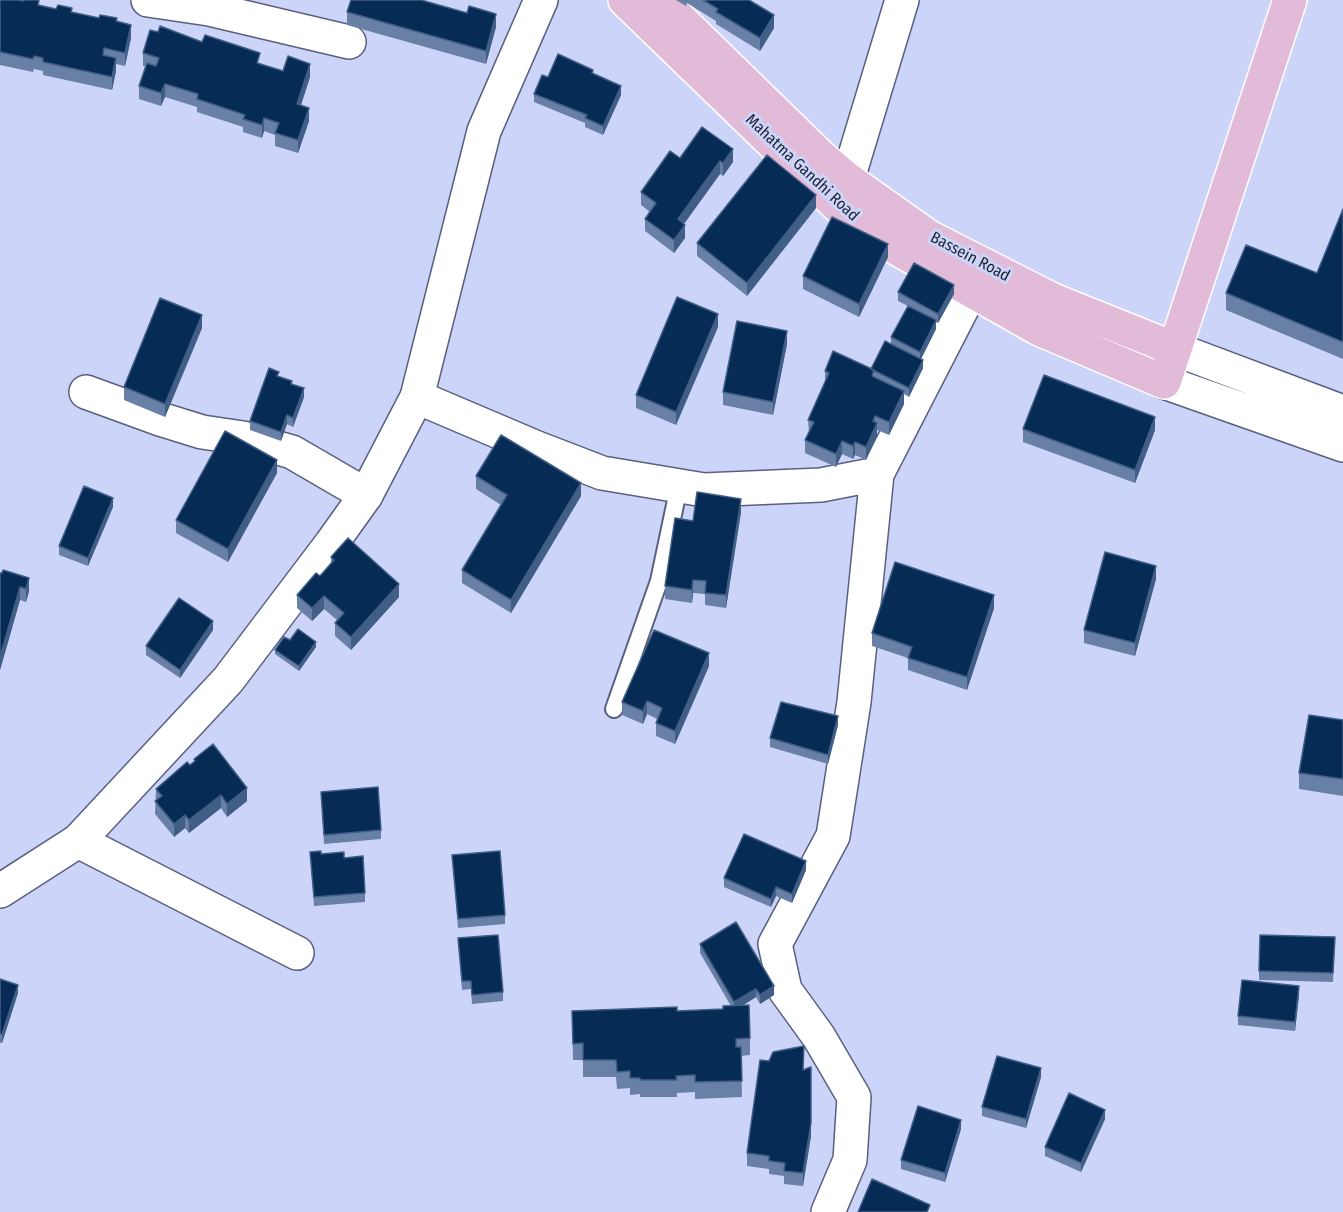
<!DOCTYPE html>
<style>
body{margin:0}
canvas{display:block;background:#ccd5f9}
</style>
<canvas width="1343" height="1212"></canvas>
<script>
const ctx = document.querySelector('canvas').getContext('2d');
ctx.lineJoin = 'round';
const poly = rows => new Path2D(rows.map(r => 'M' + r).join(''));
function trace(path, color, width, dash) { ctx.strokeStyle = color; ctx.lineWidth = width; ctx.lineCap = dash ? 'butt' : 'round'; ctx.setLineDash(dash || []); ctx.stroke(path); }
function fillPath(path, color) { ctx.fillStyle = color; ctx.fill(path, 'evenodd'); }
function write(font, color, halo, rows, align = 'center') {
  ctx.font = font + ' "Fira Sans Condensed",sans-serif'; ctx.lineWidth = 6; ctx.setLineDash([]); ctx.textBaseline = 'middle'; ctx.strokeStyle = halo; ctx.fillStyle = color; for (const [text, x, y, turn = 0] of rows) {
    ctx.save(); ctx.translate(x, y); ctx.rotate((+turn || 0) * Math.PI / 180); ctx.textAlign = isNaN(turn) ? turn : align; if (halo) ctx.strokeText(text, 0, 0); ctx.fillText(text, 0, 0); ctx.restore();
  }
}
const service = poly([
 [614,709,659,581,679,486]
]);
const minor = poly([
 [148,0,209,9,349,42],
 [840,205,902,0],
 [86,392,160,419,202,432,243,438,292,452,366,495],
 [417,397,537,448,602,473,704,490,821,485,877,474,971,291],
 [78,841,297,953],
 [828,1212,850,1160,854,1097,819,1037,785,990,775,944,833,836,854,702,877,474]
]);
const secondary = poly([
 [1175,349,1343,412],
 [1164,382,1343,445],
 [0,891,78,841,228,680,331,544,366,495,417,397,484,131,541,0]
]);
const primary = poly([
 [625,0,839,207,887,243,1039,329,1164,382,1290,0],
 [660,0,822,158,847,179,929,237,1053,300,1175,349]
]);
const wall = poly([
 [0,0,39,5,117,22,131,38,125,66,116,64,116,71,112,90,43,75,43,71,34,69,33,72,0,65],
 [676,0,749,0,774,28,760,51,716,24,716,21,687,3,686,6],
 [347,12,496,27,486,64,347,25],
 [143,53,260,64,283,71,310,77,301,105,309,121,298,153,275,146,275,135,264,131,262,138,243,132,243,127,197,112,197,107,165,97,161,106,139,99,139,86,145,66,143,66],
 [593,74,621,95,603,135,585,127,585,123,534,102,534,94,548,77],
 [680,158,733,162,723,176,720,174,684,224,685,238,674,253,645,231,645,219,650,212,641,205,641,192],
 [816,208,747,296,697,256,697,243],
 [1343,209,1343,359,1226,310,1226,293,1317,273],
 [888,257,859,317,803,289,803,276],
 [898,292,954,294,938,323,936,322,936,329,921,359,923,368,909,397,904,394,904,404,889,435,877,430,877,436,866,460,855,455,853,459,842,454,836,467,805,453,805,440,809,433,808,420,825,384,825,371,871,369,891,344,891,337,908,306,898,301],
 [718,327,676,425,636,408,636,395],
 [202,328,165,417,124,400,124,387],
 [787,344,773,415,723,405,723,392],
 [279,376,292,384,304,397,293,427,287,424,281,441,250,430,250,421],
 [1023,429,1155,430,1135,483,1023,442],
 [277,473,228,562,176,533,176,520],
 [476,476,581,496,511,613,462,583,462,570,501,505,476,489],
 [113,507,88,566,59,555,59,546],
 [741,512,726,608,705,605,705,594,693,593,692,603,665,599,665,586,693,521],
 [331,557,399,597,351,650,335,636,335,623,337,620,324,609,312,621,297,608,297,595,320,576,331,564],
 [0,573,29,591,26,602,20,600,0,670],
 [1156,579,1135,656,1084,643,1084,630],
 [994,608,967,690,908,670,908,658,872,646,872,633],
 [213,630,180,678,146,655,146,646],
 [290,640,316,647,299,671,275,654,275,650],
 [709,666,675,744,656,736,656,723,657,719,647,714,643,724,622,715,622,702],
 [1343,720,1343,796,1299,789,1299,773],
 [838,725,828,764,770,747,770,738],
 [194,759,247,801,227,817,221,808,189,833,185,828,174,837,155,814,156,789,194,762],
 [321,792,381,830,381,839,324,844],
 [310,852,344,858,365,893,365,902,314,906],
 [452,855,505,915,505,924,458,928],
 [806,870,792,903,776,896,771,907,724,887,724,878],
 [1335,937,1333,982,1259,980,1259,971],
 [458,938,503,992,503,1001,472,1004,471,989,462,990],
 [700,944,774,995,760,1004,756,997,743,1005,750,1038,750,1055,741,1056,742,1097,695,1099,695,1092,677,1093,677,1097,640,1097,640,1094,630,1095,630,1088,617,1089,616,1077,583,1077,583,1060,573,1060,572,1011,677,1011,723,1009,731,1006,700,953],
 [0,979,18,993,2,1043,0,1043],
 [1299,995,1295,1031,1238,1025,1238,1016],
 [804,1070,811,1136,803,1186,784,1184,784,1176,769,1174,769,1169,747,1166,747,1153],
 [1041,1077,1026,1128,982,1116,982,1107],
 [1105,1119,1081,1172,1045,1156,1045,1147],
 [961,1129,945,1182,901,1169,901,1160]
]);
const shadedWall = poly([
 [496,14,496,27,486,64,486,51],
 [774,15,774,28,760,51,760,38],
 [131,25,131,38,125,66,125,53],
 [116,58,116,71,112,90,112,77],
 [310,64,310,77,297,117,297,104],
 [165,84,165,97,161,106,161,93],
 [621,86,621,95,603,135,603,126],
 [309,108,309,121,298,153,298,140],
 [264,118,264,131,262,138,262,125],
 [733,149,733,162,723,176,723,163],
 [720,161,720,174,678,232,678,219],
 [816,195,816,208,747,296,747,283],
 [685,225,685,238,674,253,674,240],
 [888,244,888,257,859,317,859,304],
 [954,285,954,294,938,323,938,314],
 [718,314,718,327,676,425,676,412],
 [202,315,202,328,165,417,165,404],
 [936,320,936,329,920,361,920,352],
 [787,331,787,344,773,415,773,402],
 [923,360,923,368,909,397,909,388],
 [304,388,304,397,293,427,293,418],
 [904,391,904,404,889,435,889,422],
 [287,415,287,424,281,441,281,432],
 [875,416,875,426,877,423,877,436,866,460,866,447],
 [1155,417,1155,430,1135,483,1135,470],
 [842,441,842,454,836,467,836,454],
 [855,442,855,455,853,459,853,446],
 [277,460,277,473,228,562,228,549],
 [581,483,581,496,511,613,511,600],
 [113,498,113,507,88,566,88,558],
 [741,499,741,512,726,608,726,595],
 [1156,566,1156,579,1135,656,1135,643],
 [29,578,29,591,26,602,26,589],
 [693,580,693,593,692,603,692,590],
 [399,584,399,597,351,650,351,637],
 [20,587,20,600,0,670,0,657],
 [994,595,994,608,967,690,967,677],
 [324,596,324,609,312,621,312,608],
 [213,621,213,630,180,678,180,670],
 [316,642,316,647,299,671,299,666],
 [709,653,709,666,675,744,675,731],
 [647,701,647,714,643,724,643,711],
 [838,716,838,725,828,764,828,755],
 [247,788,247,801,227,817,227,804],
 [221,795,221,808,189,833,189,820],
 [185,815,185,828,174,837,174,824],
 [806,861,806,870,792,903,792,894],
 [776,887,776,896,771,907,771,899],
 [18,985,18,993,2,1043,2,1034],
 [774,986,774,995,760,1004,760,995],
 [1299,986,1299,995,1295,1031,1295,1022],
 [756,989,756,997,734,1011,734,1002],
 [1041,1068,1041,1077,1026,1128,1026,1119],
 [1105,1110,1105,1119,1081,1172,1081,1163],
 [961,1120,961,1129,945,1182,945,1173],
 [811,1123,811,1136,803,1186,803,1173]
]);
const building = poly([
 [0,0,17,0,23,1,24,0,39,0,38,5,56,9,58,5,72,8,71,12,99,18,100,15,117,18,116,21,131,25,125,53,104,48,103,55,116,58,112,77,43,62,43,58,34,56,33,59,0,52,0,0],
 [351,0,421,0,467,13,469,6,496,14,486,51,347,12,351,0],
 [703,0,749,0,774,15,760,38,716,12,718,9,703,0],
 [160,26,202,42,205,35,260,53,257,63,283,71,288,56,310,64,297,104,309,108,298,140,275,133,279,123,264,118,262,125,243,119,245,115,197,99,198,94,165,84,161,93,139,86,147,63,156,66,159,58,143,53,150,30,158,32,160,26],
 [558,54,593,70,592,73,621,86,603,126,585,118,587,115,534,94,542,75,548,77,558,54],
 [702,127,733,149,723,163,720,161,678,219,685,225,674,240,645,219,656,203,641,192,670,151,680,158,702,127],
 [767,155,816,195,747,283,697,243,767,155],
 [1343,209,1343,342,1226,293,1246,245,1317,273,1343,209],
 [832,217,888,244,859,304,803,276,832,217],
 [914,263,954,285,938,314,898,292,914,263],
 [677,297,718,314,676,412,636,395,677,297],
 [160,298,202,315,165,404,124,387,160,298],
 [908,306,936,320,920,352,891,337,908,306],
 [737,321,787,331,773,402,723,392,737,321],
 [885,341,923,360,909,388,871,369,885,341],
 [833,351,874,370,872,376,904,391,889,422,875,416,873,421,877,423,866,447,855,442,853,446,842,441,836,454,805,440,814,422,808,420,829,373,825,371,833,351],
 [269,368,279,372,277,376,292,381,291,384,304,388,293,418,287,415,281,432,250,421,269,368],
 [1044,375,1155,417,1135,470,1023,429,1044,375],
 [225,431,277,460,228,549,176,520,225,431],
 [501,435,581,483,511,600,462,570,507,495,476,476,501,435],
 [84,486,113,498,88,558,59,546,84,486],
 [697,492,741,499,726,595,705,593,706,581,693,580,692,590,665,586,675,518,693,521,697,492],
 [348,538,399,584,351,637,335,623,344,613,324,596,312,608,297,595,316,573,320,576,334,560,331,557,348,538],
 [1105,552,1156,566,1135,643,1084,630,1105,552],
 [895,562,994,595,967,677,908,658,912,647,872,633,895,562],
 [3,570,29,578,26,589,20,587,0,657,0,573,2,573,3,570],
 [179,598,213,621,180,670,146,646,179,598],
 [298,629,316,642,299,666,275,650,284,637,290,640,298,629],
 [654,630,709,653,675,731,656,723,662,708,647,701,643,711,622,702,654,630],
 [781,702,838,716,828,755,770,738,781,702],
 [1309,715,1343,720,1343,779,1299,773,1309,715],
 [213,744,247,788,227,804,221,795,189,820,185,815,174,824,155,801,162,796,156,789,187,762,190,765,195,761,194,759,213,744],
 [378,787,381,830,324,835,321,792,378,787],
 [744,834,806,861,792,894,776,887,771,899,724,878,744,834],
 [321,851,321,854,344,852,344,858,363,856,365,893,314,897,310,852,321,851],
 [500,851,505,915,458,919,452,855,500,851],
 [736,922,774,986,760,995,756,989,734,1002,700,944,736,922],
 [498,935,503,992,472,995,471,981,462,981,458,938,498,935],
 [1260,935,1335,937,1333,973,1259,971,1260,935],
 [0,979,18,985,2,1034,0,1034,0,979],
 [1242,980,1299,986,1295,1022,1238,1016,1242,980],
 [749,1005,750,1038,736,1039,736,1047,741,1047,742,1081,695,1082,695,1075,676,1076,677,1080,640,1080,640,1078,630,1078,630,1071,617,1072,616,1060,583,1060,583,1043,573,1044,572,1011,677,1007,677,1011,723,1009,723,1006,749,1005],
 [804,1046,803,1070,811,1067,811,1123,803,1173,784,1171,785,1163,769,1161,769,1156,747,1153,760,1060,769,1061,773,1052,804,1046],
 [997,1056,1041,1068,1026,1119,982,1107,997,1056],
 [1069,1093,1105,1110,1081,1163,1045,1147,1069,1093],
 [918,1106,961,1120,945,1173,901,1160,918,1106],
 [872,1179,930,1205,927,1212,858,1212,872,1179]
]);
const streetNames = [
 ["Mahatma Gandhi Road",802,168,43],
 ["Bassein Road",970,257,28]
];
trace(service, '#59607f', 20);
trace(minor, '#59607f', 36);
trace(secondary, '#59607f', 36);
trace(primary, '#fff', 36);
trace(service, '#fff', 16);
trace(minor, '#fff', 33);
trace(secondary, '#fff', 33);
trace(primary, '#e2bbd9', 33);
fillPath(wall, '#6980a6');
fillPath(shadedWall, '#415e86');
fillPath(building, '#062b54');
trace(building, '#415e86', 1.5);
write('16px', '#1e212e', '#ccd5f9', streetNames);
</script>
